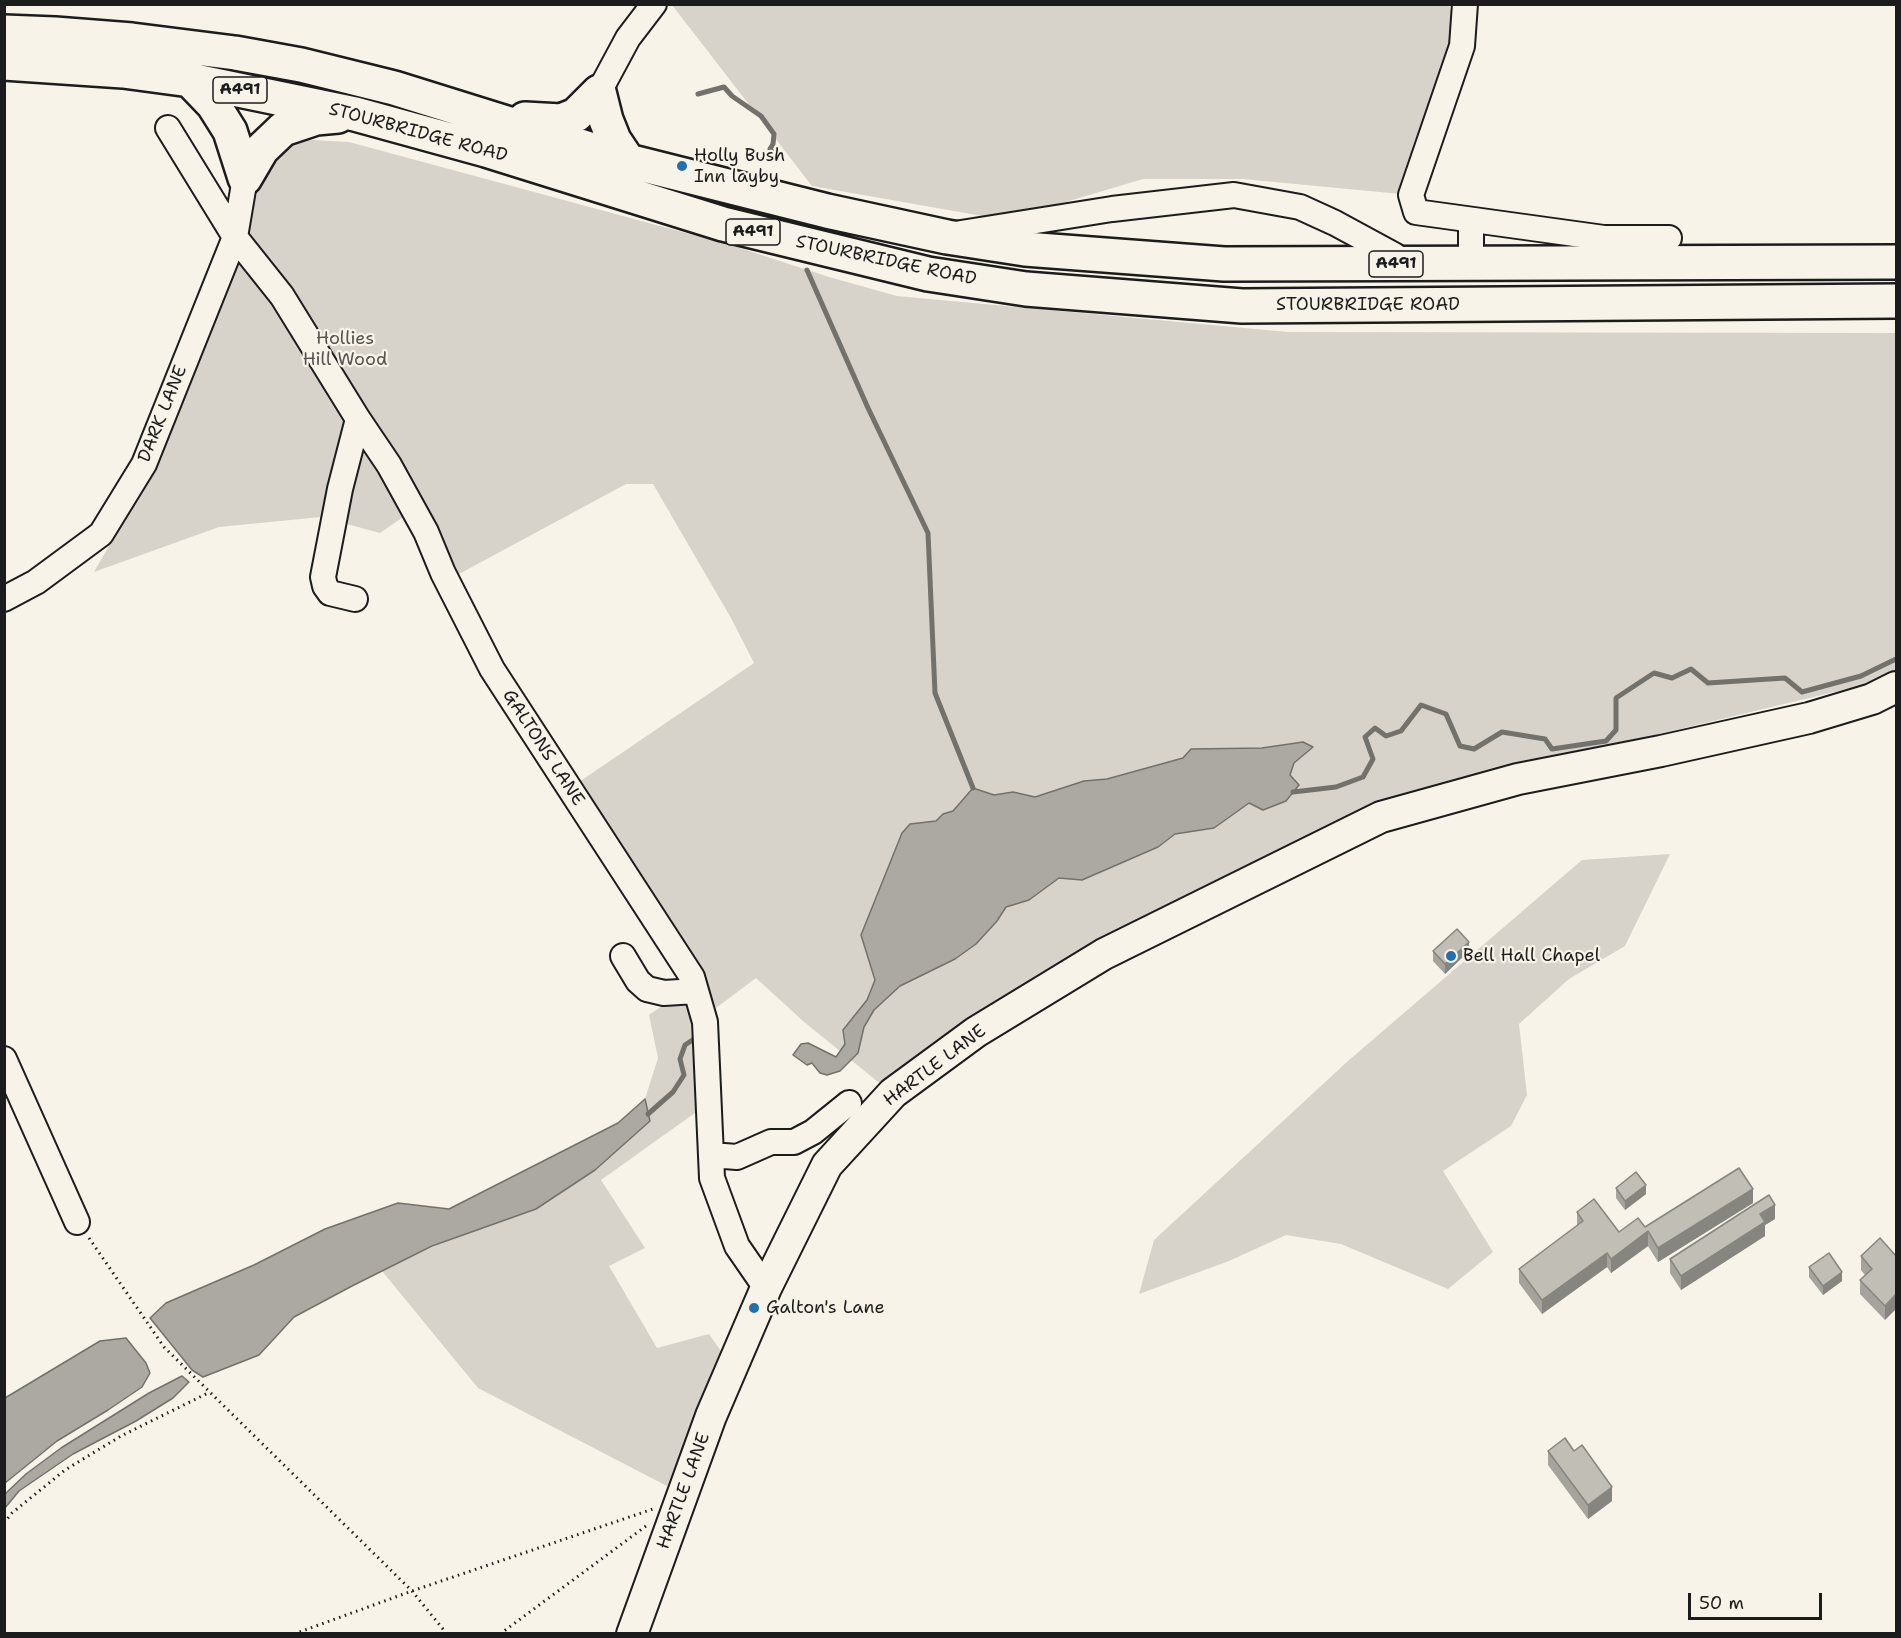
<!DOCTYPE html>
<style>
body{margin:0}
#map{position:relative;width:1901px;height:1638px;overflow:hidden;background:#f7f3e8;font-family:"Shantell Sans",sans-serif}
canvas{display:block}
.frame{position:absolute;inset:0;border:6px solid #1c1c1c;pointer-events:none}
.scale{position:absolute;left:1688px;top:1593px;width:134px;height:27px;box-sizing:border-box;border:3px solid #1c1c1c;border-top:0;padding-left:8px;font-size:18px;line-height:21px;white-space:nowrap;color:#1c1c1c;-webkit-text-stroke:4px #f7f3e8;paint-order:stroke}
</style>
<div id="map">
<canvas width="1901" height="1638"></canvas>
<div class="frame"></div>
<div class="scale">50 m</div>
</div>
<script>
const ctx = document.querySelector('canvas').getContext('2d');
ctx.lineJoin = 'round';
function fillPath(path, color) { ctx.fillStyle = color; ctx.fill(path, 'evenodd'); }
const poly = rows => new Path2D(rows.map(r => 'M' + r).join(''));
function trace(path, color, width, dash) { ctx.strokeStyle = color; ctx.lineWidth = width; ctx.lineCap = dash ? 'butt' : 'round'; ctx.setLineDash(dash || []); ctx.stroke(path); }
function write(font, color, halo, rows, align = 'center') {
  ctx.font = font + ' "Shantell Sans",sans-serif'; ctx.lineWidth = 4.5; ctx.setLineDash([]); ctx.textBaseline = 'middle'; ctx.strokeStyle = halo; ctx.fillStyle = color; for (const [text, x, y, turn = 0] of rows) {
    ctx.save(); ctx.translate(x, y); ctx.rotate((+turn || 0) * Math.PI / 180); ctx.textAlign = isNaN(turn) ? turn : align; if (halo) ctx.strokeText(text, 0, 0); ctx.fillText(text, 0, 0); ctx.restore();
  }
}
const green = poly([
 [672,5,1449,5,1462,46,1411,195,1243,179,1143,179,1005,220,812,186],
 [291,139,349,142,734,246,829,277,897,296,1288,332,1896,333,1896,673,1876,682,1538,763,1153,914,1040,973,883,1086,803,1021,756,978,716,1008,700,970,579,782,754,663,731,618,653,484,626,484,459,574,425,502,380,533,321,517,219,527,94,572,147,480,246,236,268,150],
 [1670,854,1625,946,1569,979,1519,1024,1527,1095,1511,1126,1443,1171,1493,1252,1448,1289,1341,1244,1286,1235,1229,1261,1139,1294,1154,1240,1348,1061,1582,860],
 [687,983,699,1110,601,1180,645,1248,609,1266,657,1348,709,1334,723,1354,667,1486,478,1388,382,1271,595,1170,650,1121,645,1099,658,1058,649,1015,671,1000]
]);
const water = poly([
 [1303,742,1313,747,1294,763,1290,775,1299,785,1286,801,1263,810,1249,803,1214,828,1175,834,1158,847,1082,880,1059,878,1029,900,1006,907,997,921,976,944,955,959,900,986,874,1010,864,1027,858,1053,840,1071,827,1075,820,1073,812,1063,807,1065,793,1055,801,1044,808,1043,836,1057,845,1044,843,1030,867,1000,875,980,861,935,902,833,910,824,936,821,943,814,953,811,973,788,994,795,1013,792,1035,797,1084,781,1107,779,1183,758,1191,749,1262,748,1303,742],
 [645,1099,650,1121,595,1170,536,1209,432,1246,352,1286,294,1317,259,1355,203,1377,192,1370,150,1318,166,1303,254,1265,325,1229,398,1203,449,1209,618,1123,645,1099],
 [126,1338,146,1363,150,1373,142,1387,108,1410,57,1441,5,1483,5,1398,100,1341,126,1338],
 [182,1376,189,1382,173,1398,136,1421,73,1454,19,1491,5,1508,5,1494,26,1474,61,1448,149,1393,182,1376]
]);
const stream = poly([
 [698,94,724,87,732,96,761,116,774,134,773,144,770,149,774,154],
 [807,270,868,408,928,533,935,693,973,788],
 [1293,792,1336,787,1363,777,1373,759,1365,737,1375,728,1386,736,1401,731,1421,705,1446,714,1460,746,1474,749,1502,732,1545,739,1552,749,1606,741,1616,730,1616,698,1654,673,1672,678,1691,669,1708,683,1785,678,1802,692,1861,676,1896,659],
 [648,1114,673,1092,684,1075,680,1059,685,1045,697,1037]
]);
const path = poly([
 [89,1238,164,1347,412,1591,447,1634],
 [4,1523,12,1513,65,1470,121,1436,210,1392],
 [294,1634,412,1591,653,1509],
 [500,1634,646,1526]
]);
const minor = poly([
 [1465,4,1462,46,1411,195,1416,212,1604,238,1669,238],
 [599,92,628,38,654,4],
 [168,128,235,237,282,296,358,419,389,465,426,532,443,573,492,669,692,977,705,1022,712,1178,737,1246,766,1288],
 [1471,221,1471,264],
 [961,233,1112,209,1234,195,1300,207,1335,223,1394,255,1406,264],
 [4,599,36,582,101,534,144,464,235,237,245,178],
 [355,599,330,593,325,586,323,577,340,489,358,419],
 [623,956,638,981,647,989,664,993,696,991],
 [4,1059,77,1222],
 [711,1155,737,1157,771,1142,794,1142,813,1132,849,1103]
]);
const major = poly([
 [632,1634,711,1416,766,1288,827,1165,893,1093,976,1032,1104,954,1381,817,1518,779,1661,751,1809,718,1872,699,1896,687]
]);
const highway = poly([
 [4,32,55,34,132,40,235,53,301,65,394,88,628,161,827,211,947,237,1025,249,1224,264,1896,262],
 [4,63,123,71,190,80,355,114,486,150,723,224,928,274,1026,289,1242,306,1896,301],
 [190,80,213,104,230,131,245,178],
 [599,92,606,120,614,140,628,161],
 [525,119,561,121,576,115,599,92],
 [245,178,262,149,283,129,316,118,338,116]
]);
const wall = poly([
 [1433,951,1469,951,1445,974,1433,961],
 [1616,1188,1646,1194,1625,1210,1616,1198],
 [1753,1203,1658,1262,1648,1246,1611,1273,1607,1267,1542,1314,1519,1283,1519,1269,1577,1226,1577,1212,1619,1232],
 [1775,1219,1765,1225,1765,1236,1681,1290,1670,1273,1670,1259],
 [1861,1256,1896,1256,1885,1320,1860,1294,1860,1280,1865,1275,1861,1270],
 [1809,1267,1842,1281,1823,1295,1809,1277],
 [1548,1451,1612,1501,1588,1519,1548,1465]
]);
const shadedWall = poly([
 [1469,942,1469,951,1445,974,1445,964],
 [1646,1185,1646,1194,1625,1210,1625,1201],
 [1753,1189,1753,1203,1658,1262,1658,1248],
 [1775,1205,1775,1219,1765,1225,1765,1236,1681,1290,1681,1276,1760,1214],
 [1648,1231,1648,1246,1611,1273,1611,1259],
 [1607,1253,1607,1267,1542,1314,1542,1300],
 [1842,1272,1842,1281,1823,1295,1823,1286],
 [1896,1294,1896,1309,1885,1320,1885,1306],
 [1612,1487,1612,1501,1588,1519,1588,1505]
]);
const building = poly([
 [1457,929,1469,942,1445,964,1433,951,1457,929],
 [1739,1168,1753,1189,1658,1248,1648,1231,1611,1259,1607,1253,1542,1300,1519,1269,1583,1221,1577,1212,1594,1199,1619,1232,1638,1218,1645,1227,1739,1168],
 [1636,1172,1646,1185,1625,1201,1616,1188,1636,1172],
 [1769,1195,1775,1205,1760,1214,1765,1222,1681,1276,1670,1259,1769,1195],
 [1880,1238,1896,1256,1896,1294,1885,1306,1860,1280,1872,1269,1861,1256,1880,1238],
 [1829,1253,1842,1272,1823,1286,1809,1267,1829,1253],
 [1565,1438,1574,1451,1582,1445,1612,1487,1588,1505,1548,1451,1565,1438]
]);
const markers = [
 [682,166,6,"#1f6fb2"],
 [1451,956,6,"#1f6fb2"],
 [754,1308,6,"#1f6fb2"]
];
const shields = [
 [240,90,54],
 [753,232,54],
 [1396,264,54]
];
const shieldNames = [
 ["A491",240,90],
 ["A491",753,232],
 ["A491",1396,264]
];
const streetNames = [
 ["STOURBRIDGE ROAD",418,133,15],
 ["STOURBRIDGE ROAD",886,261,12],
 ["STOURBRIDGE ROAD",1368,305],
 ["DARK LANE",163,414,-68],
 ["GALTONS LANE",543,748,57],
 ["HARTLE LANE",935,1066,-37],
 ["HARTLE LANE",684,1491,-70]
];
const poiNames = [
 ["Holly Bush",694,156],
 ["Inn layby",694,177],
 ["Bell Hall Chapel",1463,956],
 ["Galton's Lane",766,1308]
];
const parkNames = [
 ["Hollies",345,339],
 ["Hill Wood",345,360]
];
fillPath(green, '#d7d3cb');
fillPath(water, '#aca9a2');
trace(water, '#72716c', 1.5);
trace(stream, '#72716c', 5);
trace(minor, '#1c1c1c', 28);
trace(major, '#1c1c1c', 34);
trace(highway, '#1c1c1c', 38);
trace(path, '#1c1c1c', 3, [1.5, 4.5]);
trace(minor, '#f7f3e8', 24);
trace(major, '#f7f3e8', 30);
trace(highway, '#f7f3e8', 33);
fillPath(wall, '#a5a39c');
fillPath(shadedWall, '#86857f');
fillPath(building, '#c0beb5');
trace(building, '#86857f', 1.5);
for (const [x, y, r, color] of markers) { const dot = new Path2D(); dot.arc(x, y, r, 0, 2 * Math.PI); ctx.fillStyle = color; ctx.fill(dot); trace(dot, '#f7f3e8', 2); }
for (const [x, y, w] of shields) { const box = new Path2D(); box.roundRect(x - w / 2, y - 13, w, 26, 4.5); ctx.fillStyle = '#f7f3e8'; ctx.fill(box); trace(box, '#1c1c1c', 1.5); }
write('bold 16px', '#1c1c1c', null, shieldNames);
write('18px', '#1c1c1c', '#f7f3e8', streetNames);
write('18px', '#1c1c1c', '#f7f3e8', poiNames, 'left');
write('18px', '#545351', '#f7f3e8', parkNames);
</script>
